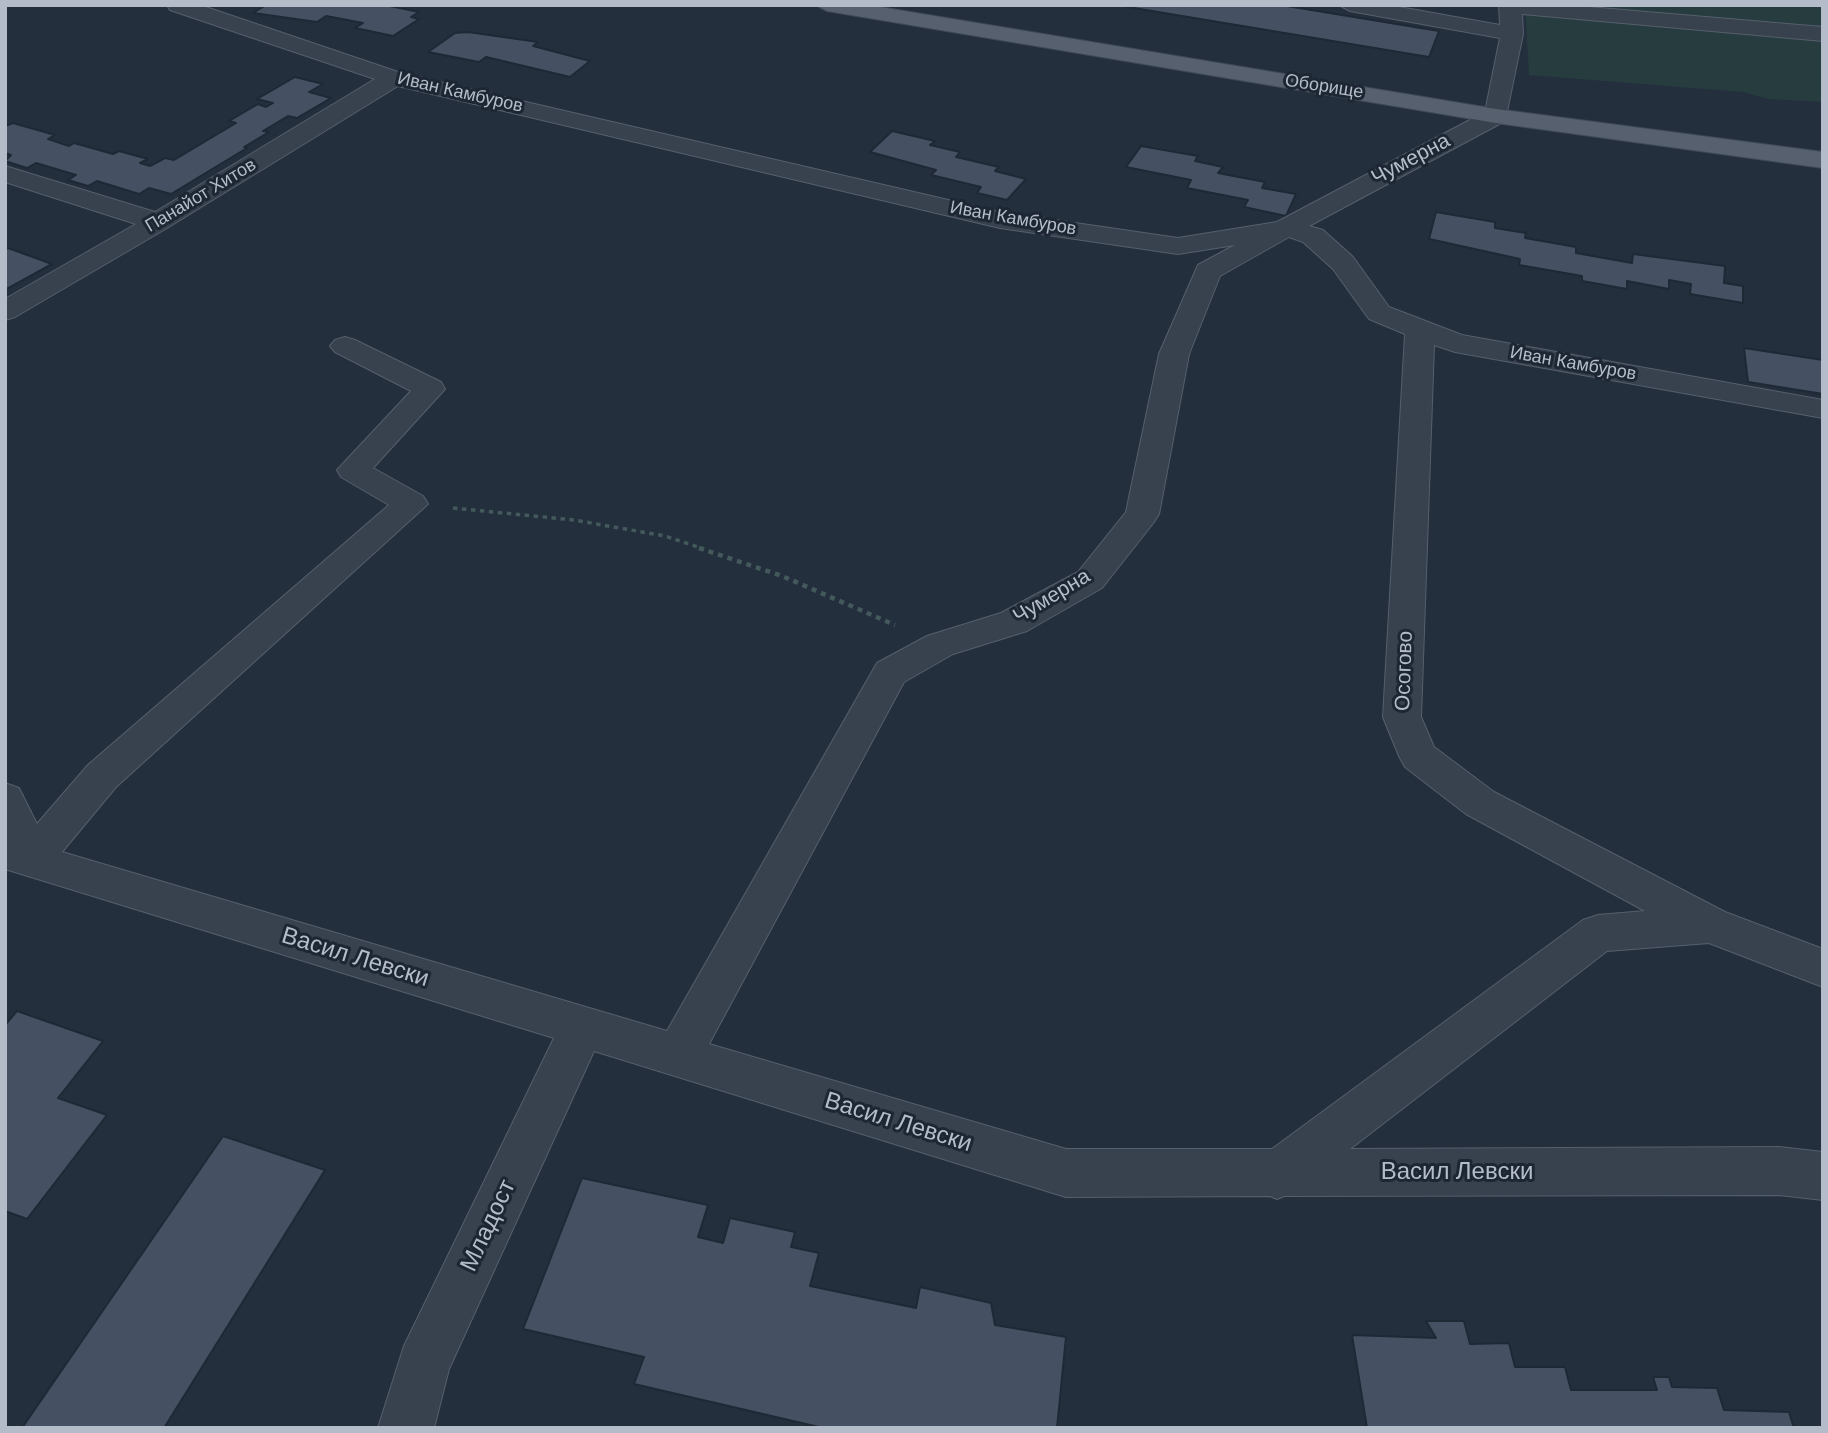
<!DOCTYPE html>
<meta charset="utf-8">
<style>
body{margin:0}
#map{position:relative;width:1828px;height:1433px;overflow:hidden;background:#242f3e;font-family:"DM Sans",sans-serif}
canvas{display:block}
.frame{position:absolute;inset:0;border:7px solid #b4bcc9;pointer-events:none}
</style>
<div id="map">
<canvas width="1828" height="1433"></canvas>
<div class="frame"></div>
</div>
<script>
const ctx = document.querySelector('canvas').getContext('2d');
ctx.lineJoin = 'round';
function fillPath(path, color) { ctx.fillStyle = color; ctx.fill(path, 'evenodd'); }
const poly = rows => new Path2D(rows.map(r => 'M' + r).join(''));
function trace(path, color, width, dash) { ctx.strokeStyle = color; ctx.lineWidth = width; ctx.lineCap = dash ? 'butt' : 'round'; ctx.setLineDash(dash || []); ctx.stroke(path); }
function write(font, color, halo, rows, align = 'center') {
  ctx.font = font + ' "DM Sans",sans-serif'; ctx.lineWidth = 6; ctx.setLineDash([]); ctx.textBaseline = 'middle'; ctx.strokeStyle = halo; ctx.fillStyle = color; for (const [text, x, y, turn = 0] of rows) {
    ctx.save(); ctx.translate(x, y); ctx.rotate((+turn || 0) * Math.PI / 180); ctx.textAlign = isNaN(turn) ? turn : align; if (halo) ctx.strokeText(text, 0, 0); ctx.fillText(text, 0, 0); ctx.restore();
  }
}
const green = poly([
 [1525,5,1823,5,1823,102,1768,99,1743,92,1529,75]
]);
const building = poly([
 [266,5,385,5,419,12,411,17,419,19,393,36,355,28,363,23,326,16,317,22,253,13,266,5],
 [1116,5,1281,5,1439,31,1429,57,1116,5],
 [468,32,538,42,533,46,590,61,570,77,486,57,479,62,428,52,455,33,468,32],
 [295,77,323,84,309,92,331,98,297,118,288,116,263,131,269,132,244,147,247,148,171,194,149,188,139,194,97,181,88,186,68,180,76,175,36,163,27,168,5,161,11,155,5,153,5,126,13,123,55,135,48,139,69,146,74,143,113,154,119,151,148,159,140,163,150,166,165,158,174,160,236,123,229,121,258,104,266,107,273,103,257,99,295,77],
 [892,131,935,141,930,145,960,152,956,157,999,167,995,171,1026,179,1007,200,977,193,981,187,931,175,936,170,870,152,892,131],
 [1141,146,1198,156,1195,161,1223,167,1218,173,1265,182,1262,188,1296,194,1286,216,1244,207,1248,200,1187,188,1191,180,1126,167,1141,146],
 [1436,212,1495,222,1495,228,1526,233,1525,238,1576,247,1576,253,1632,263,1633,254,1725,266,1724,283,1743,286,1743,303,1690,294,1691,284,1669,280,1669,289,1627,281,1627,289,1582,281,1582,276,1519,265,1520,259,1429,239,1436,212],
 [8,248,52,264,5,290,5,250,8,248],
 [1744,348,1823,360,1823,394,1748,382,1744,348],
 [17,1011,103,1041,58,1098,107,1115,27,1219,5,1211,5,1025,17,1011],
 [223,1136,325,1170,164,1428,22,1428,223,1136],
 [582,1178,708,1205,698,1237,723,1243,730,1218,795,1232,791,1247,819,1253,810,1286,916,1308,920,1287,991,1303,995,1325,1066,1337,1057,1428,823,1428,634,1384,644,1357,523,1329,582,1178],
 [1426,1321,1464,1321,1470,1344,1509,1343,1515,1367,1565,1367,1571,1390,1657,1390,1653,1377,1669,1377,1672,1387,1717,1388,1724,1410,1789,1412,1794,1428,1367,1428,1352,1335,1436,1338,1426,1321]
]);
const pathFar1 = poly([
 [453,508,574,520,665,536,704,549]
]);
const path = poly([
 [699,548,782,576,895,625]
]);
const minor = poly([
 [167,5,200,5,401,73,1000,212,1178,238,1277,222,1485,112,1500,38,1350,11,1339,5,1388,5,1500,25,1499,5,1565,5,1823,27,1823,41,1522,14,1523,34,1505,121,1309,226,1323,230,1353,257,1389,307,1462,335,1823,400,1823,418,1455,352,1434,345,1421,717,1434,747,1494,792,1725,912,1823,949,1823,987,1709,943,1607,951,1350,1149,1779,1147,1823,1152,1823,1200,1779,1195,1284,1196,1277,1199,1270,1196,1066,1197,594,1051,449,1369,434,1428,378,1428,404,1346,554,1038,5,869,5,783,19,788,37,824,88,765,389,505,341,477,337,470,411,391,335,352,330,346,335,340,345,337,355,340,441,382,445,389,373,468,423,496,428,504,116,787,62,852,667,1031,877,663,927,636,1001,613,1078,572,1126,512,1159,354,1198,265,1235,245,1178,254,1000,228,398,86,167,228,15,317,5,320,5,299,136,224,5,182,5,166,155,212,375,79,170,10,167,5],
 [1289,237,1303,242,1333,269,1369,319,1405,334,1383,717,1399,756,1405,767,1466,814,1645,911,1598,915,1583,920,1272,1149,1066,1149,709,1044,904,682,953,654,1027,631,1102,588,1154,522,1159,514,1189,354,1220,276,1289,237]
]);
const major = poly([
 [816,5,868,5,1496,109,1823,152,1823,168,1496,123,827,11,816,5]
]);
const farStreetnames = [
 ["Оборище",1324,87,9],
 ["Иван Камбуров",460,93,13],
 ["Панайот Хитов",201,196,-31],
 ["Иван Камбуров",1013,219,10],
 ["Иван Камбуров",1573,364,10]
];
const streetNames = [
 ["Чумерна",1411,160,-28],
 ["Чумерна",1052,597,-31],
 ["Осогово",1405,671,-88]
];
const nearStreetnames = [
 ["Васил Левски",355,958,17],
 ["Васил Левски",898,1123,17],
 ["Васил Левски",1457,1173],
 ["Младост",489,1226,-65]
];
fillPath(green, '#263c3f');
fillPath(building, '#455162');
trace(building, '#1f2835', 2);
trace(minor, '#565f6c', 2);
trace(major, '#414a57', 2);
trace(pathFar1, '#44595c', 3.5, [4.5, 4.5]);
trace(path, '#44595c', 4.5, [5, 5]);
fillPath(minor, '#38414e');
fillPath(major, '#56606e');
write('18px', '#b4bcc9', '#1d2633', farStreetnames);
write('21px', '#b4bcc9', '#1d2633', streetNames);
write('24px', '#b4bcc9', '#1d2633', nearStreetnames);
</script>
